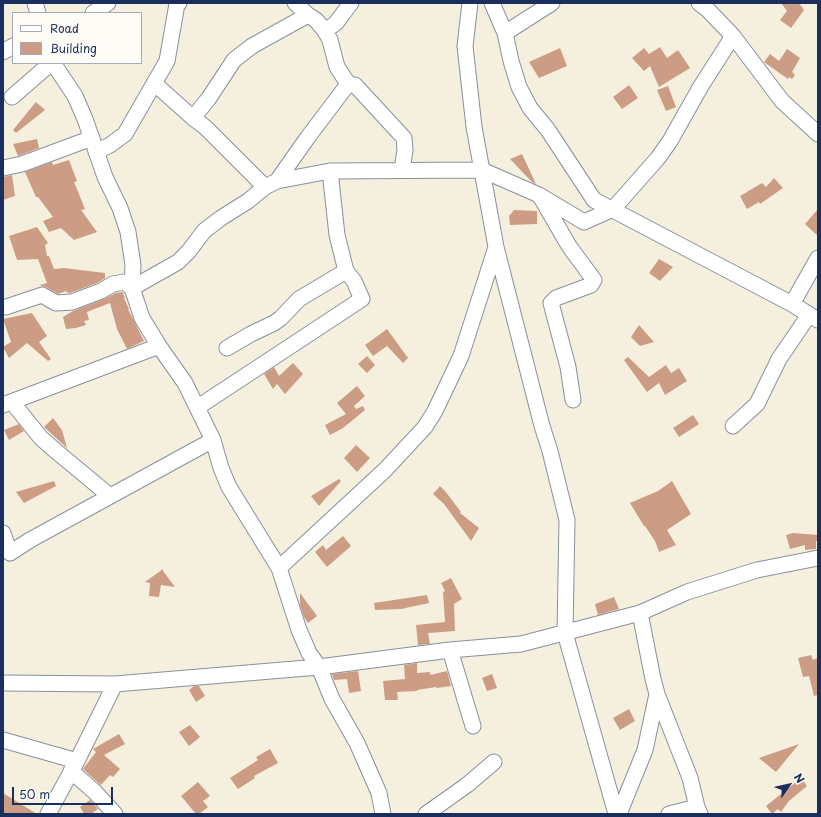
<!DOCTYPE html>
<style>
body{margin:0}
#map{position:relative;width:821px;height:817px;overflow:hidden;background:#f5f0dd;font-family:"Playpen Sans",sans-serif}
canvas{display:block}
.frame{position:absolute;inset:0;border:4px solid #1b2f5e;pointer-events:none}
.legend{position:absolute;left:12px;top:12px;width:130px;height:52px;box-sizing:border-box;background:#fdfcf7;border:1px solid #a3aaba;margin:0;padding:5px 7px;list-style:none;font-size:12px;color:#1b2f5e}
.legend li{display:flex;align-items:center;gap:8px;height:20px}
.legend b{width:20px;border:1px solid #a3aaba}
.north{position:absolute;left:769px;top:765px;width:40px;height:40px;-webkit-text-stroke:3px #fdfcf7;paint-order:stroke;rotate:56deg;font-size:11px;font-weight:700;line-height:16px;text-align:center;color:#1b2f5e}
.north::after{content:'';display:block;margin:auto;width:14px;height:18px;background:#1b2f5e;clip-path:polygon(50% 0,100% 100%,50% 72%,0 100%)}
.scale{position:absolute;left:12px;top:787px;width:101px;height:18px;box-sizing:border-box;border:2px solid #1b2f5e;border-top:0;padding-left:5px;font-size:12px;line-height:14px;white-space:nowrap;color:#1b2f5e;-webkit-text-stroke:3px #fdfcf7;paint-order:stroke}
</style>
<div id="map">
<canvas width="821" height="817"></canvas>
<div class="frame"></div>
<ul class="legend">
<li><b style="height:5px;background:#fff"></b>Road</li>
<li><b style="height:11px;background:#cc9d84"></b>Building</li>
</ul>
<div class="north">N</div>
<div class="scale">50 m</div>
</div>
<script>
const ctx = document.querySelector('canvas').getContext('2d');
ctx.lineJoin = 'round';
function fill(path, color) { ctx.fillStyle = color; ctx.fill(path, 'evenodd'); }
const poly = rows => new Path2D(rows.map(r => 'M' + r).join(''));
function stroke(path, color, width, dash) { ctx.strokeStyle = color; ctx.lineWidth = width; ctx.lineCap = dash ? 'butt' : 'round'; ctx.setLineDash(dash || []); ctx.stroke(path); }
fill(poly([
 [781,3,799,3,804,10,791,28,780,20,787,11],
 [660,47,667,58,678,50,690,68,659,87,650,66,644,71,632,58,644,48,649,54],
 [560,48,567,66,539,78,529,62],
 [787,49,800,58,792,72,795,75,792,79,789,77,788,79,764,62,770,54,779,61],
 [629,85,638,98,622,109,613,97],
 [668,86,676,107,666,111,657,90],
 [36,102,45,110,16,133,13,130],
 [37,139,39,148,18,156,13,144],
 [522,154,536,184,532,182,510,159],
 [69,160,77,181,74,182,85,209,81,210,97,232,74,240,61,228,49,232,43,221,53,217,38,197,36,197,25,172,52,162,53,165],
 [12,175,15,196,3,200,3,177],
 [774,178,783,188,760,204,759,202,747,209,740,196,762,183,766,187],
 [818,209,818,236,805,224],
 [514,210,537,211,537,224,510,225,509,216],
 [37,227,48,243,45,245,47,256,49,256,54,269,64,268,105,273,105,278,97,283,70,293,68,293,66,291,58,294,46,287,41,286,40,285,47,283,38,259,17,260,9,236],
 [659,259,673,267,660,281,649,273],
 [122,292,123,293,125,298,124,298,129,309,128,309,144,341,127,349,117,329,110,303,87,312,89,320,84,321,86,325,76,328,66,329,63,317,73,311,104,299,116,293],
 [32,313,47,336,39,342,51,359,48,361,27,343,9,358,3,347,11,342,3,319],
 [639,325,654,342,640,346,631,337],
 [387,329,408,358,403,363,387,346,373,356,365,345],
 [367,356,375,365,367,373,358,364],
 [628,357,649,377,666,365,671,373,679,368,687,381,665,395,659,383,647,392,624,360],
 [293,363,303,374,285,394,277,384,273,389,264,374,274,367,279,376],
 [357,386,365,396,354,406,356,409,363,406,365,410,343,428,330,435,325,425,346,414,337,403],
 [693,415,699,424,679,437,673,428],
 [53,418,62,430,67,448,44,427],
 [19,424,24,431,9,440,4,430],
 [356,445,370,458,357,472,344,458],
 [339,479,341,481,319,506,311,496],
 [54,481,56,486,24,503,16,492],
 [672,481,691,514,667,530,676,545,659,552,655,541,645,526,644,526,630,503,658,491],
 [440,486,445,491,461,512,460,513,479,528,471,541,444,504,433,494],
 [793,533,818,535,818,541,816,541,816,549,805,550,805,545,790,549,786,535],
 [343,536,351,546,327,567,315,552,323,545,326,550],
 [163,569,163,571,175,587,161,585,159,597,149,596,150,583,145,582],
 [451,578,462,599,454,604,455,631,428,633,430,644,418,645,416,625,445,622,443,592,445,591,441,583],
 [300,593,317,616,308,623,304,617,300,605],
 [427,595,429,603,401,609,375,610,374,603],
 [614,597,619,609,598,615,595,604],
 [811,655,813,660,818,658,818,695,814,696,809,676,803,677,798,658],
 [417,663,417,673,430,672,430,675,447,671,451,686,437,688,436,687,417,690,417,691,397,692,398,700,385,700,383,681,405,679,404,665],
 [358,671,361,691,349,693,347,679,334,680,332,674],
 [492,674,497,688,487,691,482,678],
 [194,686,199,686,205,696,196,702,189,690],
 [629,709,635,721,620,730,613,718],
 [190,725,200,737,189,746,179,732],
 [119,734,125,744,104,755,120,769,113,777,110,775,101,785,83,769,96,752,93,749],
 [799,744,776,772,759,758],
 [270,749,278,763,254,776,255,778,238,789,230,778,258,760,256,757],
 [801,778,807,786,789,801,781,812,778,809,772,814,766,806],
 [198,782,210,796,203,801,208,807,199,814,196,814,181,796],
 [3,793,37,814,3,814],
 [90,800,98,809,91,814,84,814,80,807]
]), '#cc9d84');
const minor = poly([
 [35,3,38,13],
 [295,3,308,15],
 [470,3,465,46,474,127,496,247,542,426,550,451,567,520,565,633,616,814],
 [492,3,505,33,511,61,519,87,530,108,548,130,594,200,792,304,818,320],
 [699,3,708,10,733,36,782,101,818,134],
 [93,13,108,3],
 [325,31,330,40,337,67,349,85],
 [505,33,552,3],
 [3,52,13,46],
 [53,63,75,96,85,119,105,177,120,208,128,232,133,265,132,288,142,318,159,346,185,383,213,440,221,468,229,487,279,568,299,630,309,653,319,667,332,699,357,743,379,793,383,814],
 [154,83,193,118],
 [12,97,51,63],
 [96,152,110,145,125,134,167,61,177,4,179,3],
 [3,168,22,164,92,138],
 [277,181,308,137,345,88,349,85,355,85,404,138,405,150,402,170],
 [265,187,205,127,193,118,209,98,234,60,252,46,308,15,316,20,325,31,336,23,351,3],
 [540,196,569,246,594,280,591,285,556,298,551,303,568,367,573,400],
 [792,304,818,258],
 [6,307,42,295,56,303,72,302,101,291,113,284,124,282,132,288,178,262,189,251,204,231,221,218,248,201,265,187,277,181,330,171,482,170,539,195,584,222,613,209,658,158,670,141,701,86,733,36],
 [227,348,251,334,274,323,281,318,299,299,346,271],
 [12,402,41,438,57,452,110,496],
 [3,405,159,346],
 [198,407,362,299,354,281,346,271,337,235,330,171],
 [733,426,757,404,779,359,809,315],
 [3,533,10,553,30,540,213,440],
 [279,568,385,470,425,427,435,411,461,356,496,247],
 [640,613,653,679,657,694,690,778,697,807,700,814],
 [450,650,473,726],
 [3,683,115,684,319,667,450,650,521,644,640,613,687,592,757,570,818,558],
 [3,740,77,761],
 [71,771,95,792,115,814],
 [48,814,77,761,115,684],
 [426,814,467,785,494,762],
 [619,814,645,750,657,694],
 [669,814,697,807]
]);
stroke(minor, '#88909e', 17);
stroke(minor, '#fff', 15);
</script>
